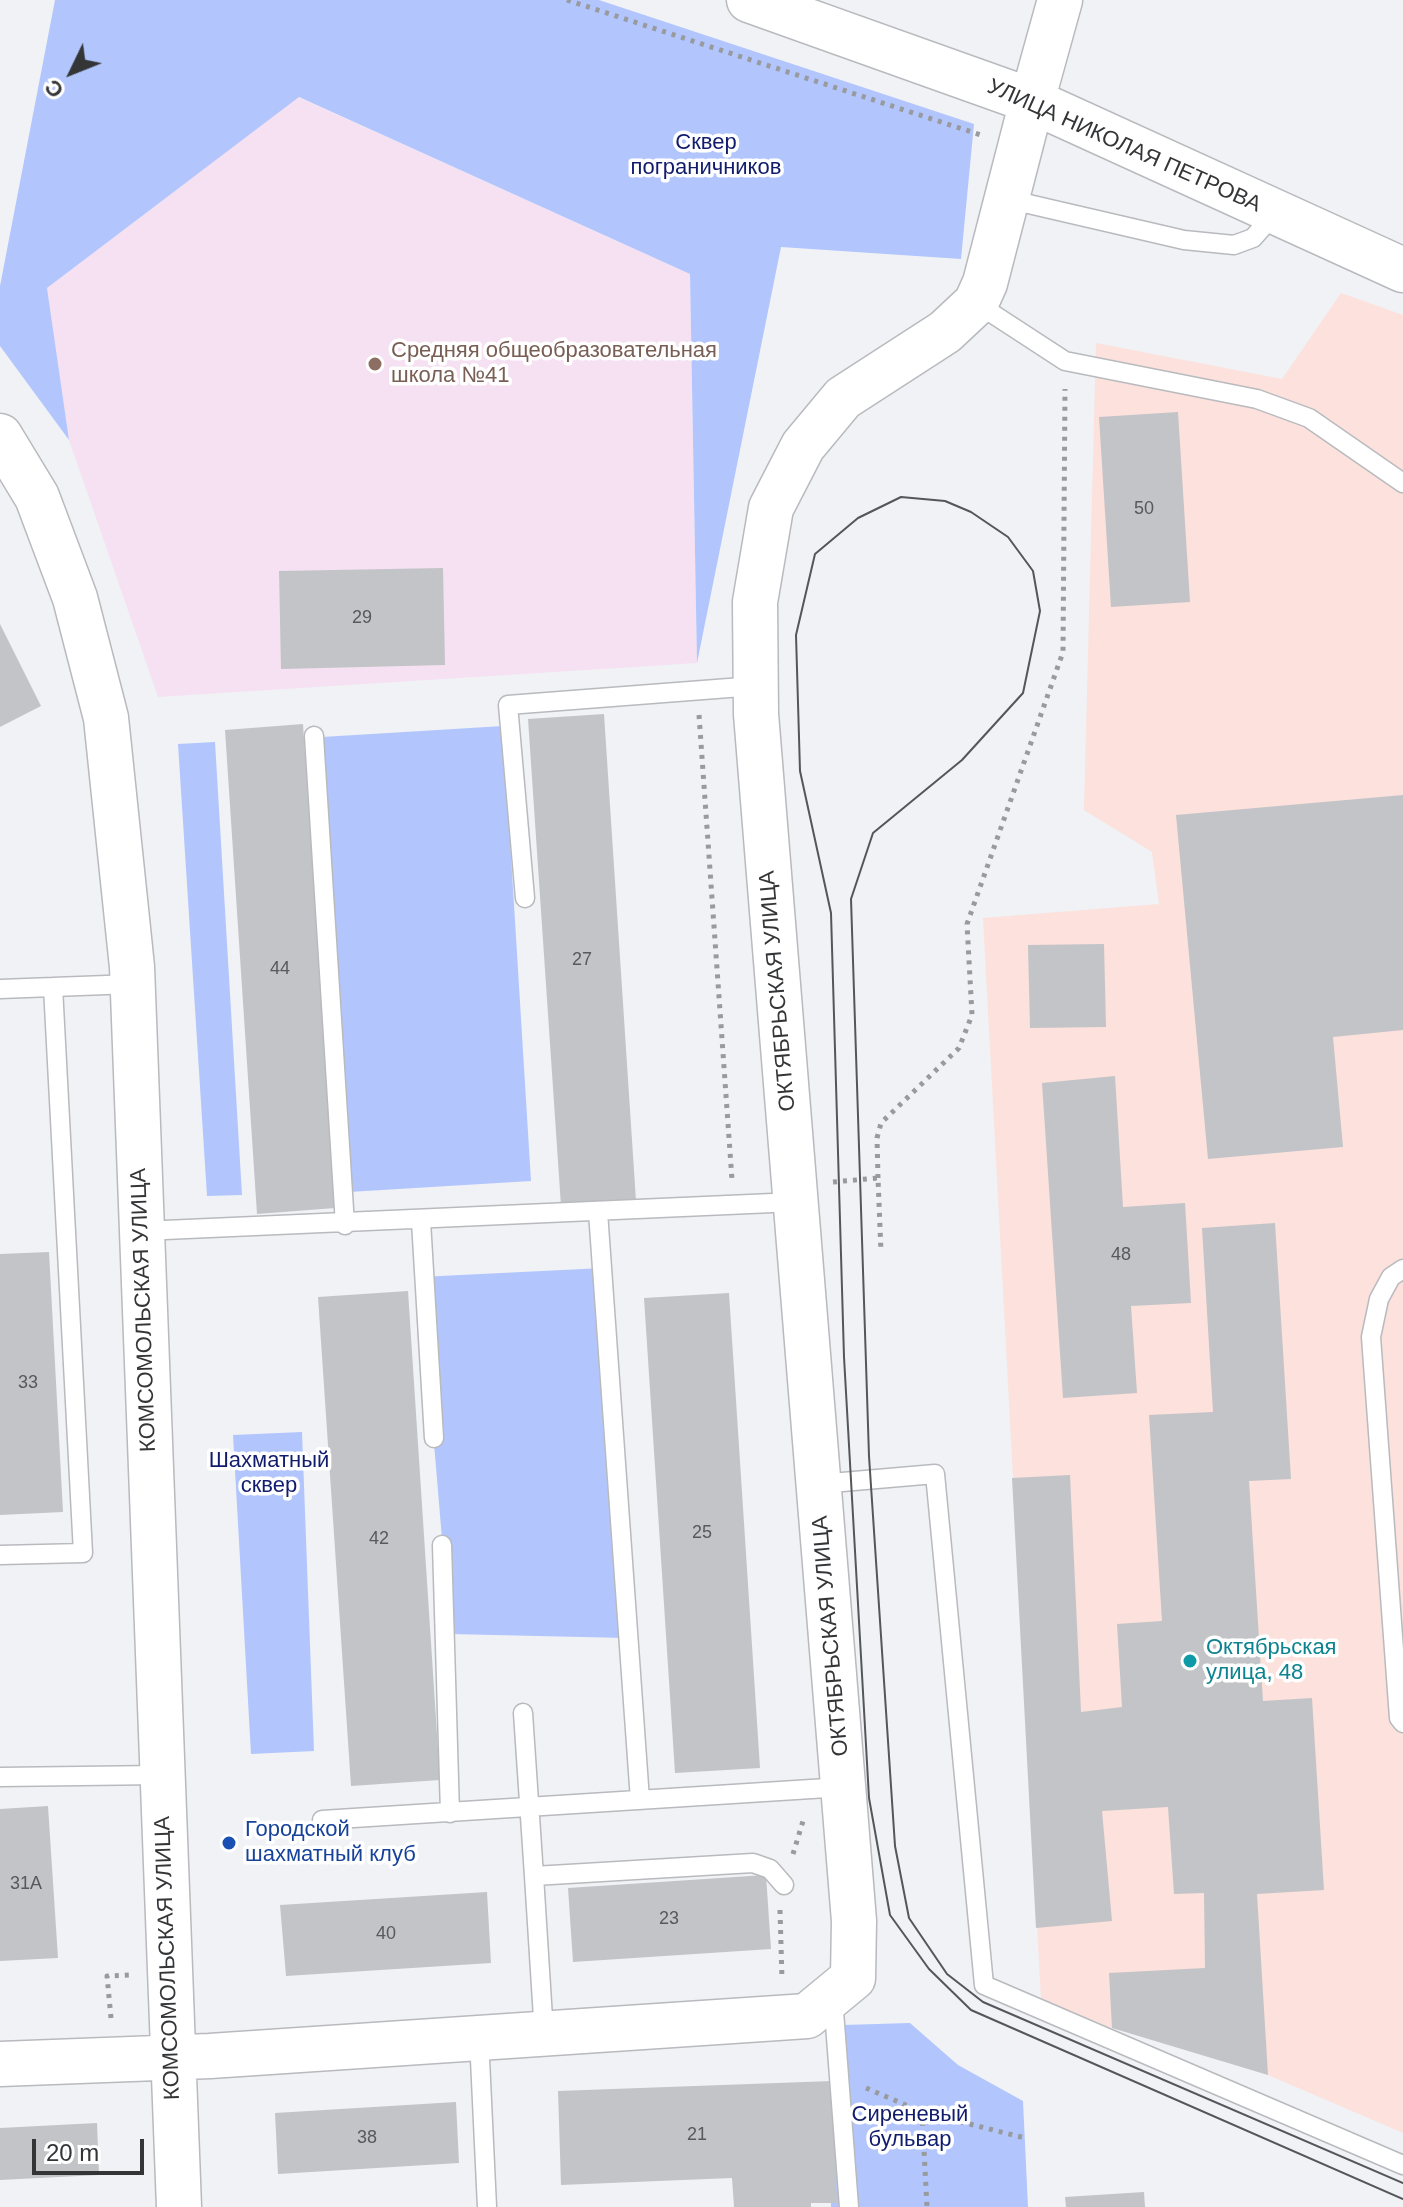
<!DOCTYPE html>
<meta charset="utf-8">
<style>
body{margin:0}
#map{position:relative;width:1403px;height:2207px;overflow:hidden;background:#f0f2f6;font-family:Helvetica,sans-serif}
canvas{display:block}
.north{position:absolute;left:32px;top:32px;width:80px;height:80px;-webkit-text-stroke:6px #fff;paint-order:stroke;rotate:227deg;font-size:22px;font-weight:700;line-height:32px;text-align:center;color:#343537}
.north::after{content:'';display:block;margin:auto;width:28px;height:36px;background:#343537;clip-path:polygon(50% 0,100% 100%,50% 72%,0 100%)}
.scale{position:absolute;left:32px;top:2139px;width:112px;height:36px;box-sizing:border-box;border:4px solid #343537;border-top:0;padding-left:10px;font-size:24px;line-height:28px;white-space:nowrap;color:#343537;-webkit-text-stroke:6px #fff;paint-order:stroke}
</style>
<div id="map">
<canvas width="1403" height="2207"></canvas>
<div class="north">С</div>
<div class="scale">20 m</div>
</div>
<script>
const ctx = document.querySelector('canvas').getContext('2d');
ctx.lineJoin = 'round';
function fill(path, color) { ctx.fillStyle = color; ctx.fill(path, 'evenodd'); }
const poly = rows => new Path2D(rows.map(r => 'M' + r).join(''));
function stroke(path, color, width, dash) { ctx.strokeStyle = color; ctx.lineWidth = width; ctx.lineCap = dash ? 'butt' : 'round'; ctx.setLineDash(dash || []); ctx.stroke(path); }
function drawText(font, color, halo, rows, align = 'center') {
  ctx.font = font + ' Helvetica,sans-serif'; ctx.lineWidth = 7; ctx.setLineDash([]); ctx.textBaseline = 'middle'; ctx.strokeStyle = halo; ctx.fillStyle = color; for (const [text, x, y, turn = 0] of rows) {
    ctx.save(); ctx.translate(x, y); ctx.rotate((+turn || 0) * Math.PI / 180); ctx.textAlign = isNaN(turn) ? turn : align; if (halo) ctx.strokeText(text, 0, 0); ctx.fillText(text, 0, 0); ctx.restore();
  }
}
fill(poly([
 [1341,293,1403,315,1403,2133,1268,2075,1112,2028,1041,1999,983,918,1159,904,1152,852,1084,810,1096,343,1282,379]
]), '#fce1dc');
fill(poly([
 [298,97,690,274,697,663,158,697,69,440,47,288]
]), '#f5e1f2');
fill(poly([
 [55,0,599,0,974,124,961,259,781,247,697,663,690,274,299,97,47,288,69,440,0,346,0,286],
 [503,726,531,1181,349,1192,322,737],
 [215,742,242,1195,207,1196,178,744],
 [603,1268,626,1638,450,1634,420,1277],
 [302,1432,314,1751,251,1754,233,1435],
 [910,2023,958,2065,1023,2101,1028,2207,831,2207,828,2136,843,2025]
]), '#b2c6fd');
fill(poly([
 [1178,412,1190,602,1111,607,1099,417],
 [443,568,445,665,281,669,279,571],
 [0,624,41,706,0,727],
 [604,714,636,1201,561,1206,528,719],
 [303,724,335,1208,257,1214,225,730],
 [1403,795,1403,1030,1333,1037,1343,1147,1208,1159,1176,815],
 [1104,944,1106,1027,1030,1028,1028,945],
 [1115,1076,1123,1207,1185,1203,1191,1303,1131,1306,1137,1393,1063,1398,1042,1083],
 [1275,1223,1291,1479,1249,1481,1263,1701,1312,1698,1324,1890,1257,1894,1268,2075,1112,2028,1109,1973,1205,1968,1204,1893,1174,1894,1168,1807,1102,1811,1112,1921,1036,1928,1012,1478,1070,1475,1081,1712,1122,1707,1117,1624,1162,1621,1149,1415,1213,1412,1202,1228],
 [49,1252,63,1512,0,1515,0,1254],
 [408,1291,440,1780,351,1786,318,1297],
 [729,1293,760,1768,675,1773,644,1298],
 [48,1806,58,1958,0,1961,0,1809],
 [766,1875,771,1949,573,1962,568,1888],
 [487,1892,491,1963,286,1976,280,1905],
 [832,2081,837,2203,811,2203,811,2207,734,2207,732,2178,561,2185,558,2091],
 [456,2102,459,2163,278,2174,275,2113],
 [97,2123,99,2175,0,2180,0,2128],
 [1144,2192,1145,2207,1066,2207,1065,2197]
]), '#c3c4c8');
const service = poly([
 [1007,199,1184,240,1234,245,1253,238,1275,213],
 [976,303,1065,361,1257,399,1309,418,1403,483],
 [314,736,345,1225],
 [525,898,508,705,755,686],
 [0,989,133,984],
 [598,1212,640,1800],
 [421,1221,434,1438],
 [142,1231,795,1202],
 [1403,1269,1391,1277,1379,1299,1371,1337,1399,1718,1403,1723],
 [819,1484,935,1474,984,1985,1403,2165],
 [442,1545,450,1813],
 [0,1555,83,1553,53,987],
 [523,1713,534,1876],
 [0,1777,161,1775],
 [322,1820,843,1787],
 [833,1998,849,2207],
 [544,2034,534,1876,753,1863,770,1869,784,1885],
 [479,2038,487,2207]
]);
const tertiary = poly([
 [0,436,37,497,75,598,106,718,132,967,179,2207],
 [0,2064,210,2056,807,2016,853,1978,854,1921,756,714,755,602,771,508,803,446,843,398,945,332,976,303,985,283,1032,101]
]);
const secondary = poly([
 [749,0,1032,101,1403,270],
 [1032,101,1060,0]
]);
stroke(service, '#b8babe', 21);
stroke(tertiary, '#b8babe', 47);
stroke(secondary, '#b8babe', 47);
stroke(poly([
 [567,0,984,136],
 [699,715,732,1180],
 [878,1178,877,1138,881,1123,959,1048,972,1015,967,924,1063,652,1065,389],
 [833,1182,878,1178,881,1252],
 [793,1854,803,1821],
 [780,1910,782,1980],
 [111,2018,107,1976,131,1975],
 [866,2088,922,2112,1025,2138],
 [922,2112,927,2207]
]), '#989a9d', 5, [4, 6]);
stroke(service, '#fff', 18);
stroke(tertiary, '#fff', 44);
stroke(secondary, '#fff', 44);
stroke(poly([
 [1403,2183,983,2002,947,1974,909,1918,895,1846,869,1456,851,899,873,833,962,760,1023,693,1040,611,1033,571,1008,537,971,512,945,501,901,497,858,518,815,554,796,635,800,771,831,913,844,1357,869,1798,890,1915,929,1969,971,2010,1403,2199]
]), '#555659', 2);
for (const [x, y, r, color] of [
 [375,364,8,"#8d6e63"],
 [1190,1661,8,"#0f9aa8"],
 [229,1843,8,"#1a4fb4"]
]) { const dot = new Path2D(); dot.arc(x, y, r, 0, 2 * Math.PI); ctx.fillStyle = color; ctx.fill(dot); stroke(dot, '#fff', 3); }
drawText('18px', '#58595b', null, [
 ["50",1144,509],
 ["29",362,618],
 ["27",582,960],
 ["44",280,969],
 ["48",1121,1255],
 ["33",28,1383],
 ["25",702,1533],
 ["42",379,1539],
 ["31А",26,1884],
 ["23",669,1919],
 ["40",386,1934],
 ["21",697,2135],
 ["38",367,2138]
]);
drawText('22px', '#111c6d', '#fff', [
 ["Сквер",706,143],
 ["пограничников",706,168],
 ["Шахматный",269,1461],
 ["сквер",269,1486],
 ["Сиреневый",910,2115],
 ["бульвар",910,2140]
]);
drawText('22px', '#343537', '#fff', [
 ["УЛИЦА НИКОЛАЯ ПЕТРОВА",1124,146,24],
 ["ОКТЯБРЬСКАЯ УЛИЦА",778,991,-95],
 ["КОМСОМОЛЬСКАЯ УЛИЦА",144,1310,-92],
 ["ОКТЯБРЬСКАЯ УЛИЦА",831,1636,-95],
 ["КОМСОМОЛЬСКАЯ УЛИЦА",168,1958,-92]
]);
drawText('22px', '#785e54', '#fff', [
 ["Средняя общеобразовательная",391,351],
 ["школа №41",391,376]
], 'left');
drawText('22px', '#0d838f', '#fff', [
 ["Октябрьская",1206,1648],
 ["улица, 48",1206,1673]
], 'left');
drawText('22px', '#164399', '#fff', [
 ["Городской",245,1830],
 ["шахматный клуб",245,1855]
], 'left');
</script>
